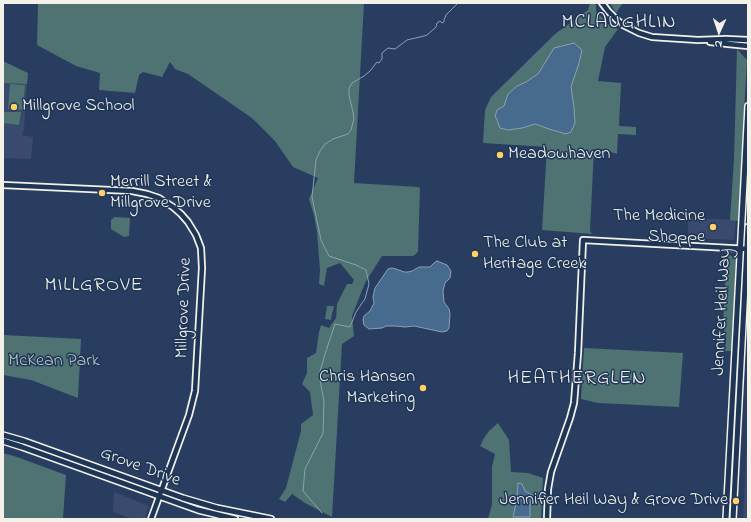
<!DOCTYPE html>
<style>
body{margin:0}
#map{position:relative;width:751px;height:522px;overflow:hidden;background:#283d60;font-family:"Indie Flower",sans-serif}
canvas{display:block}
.frame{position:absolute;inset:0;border:4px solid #f4f1e8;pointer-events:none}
.north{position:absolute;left:699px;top:12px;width:40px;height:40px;-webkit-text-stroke:3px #1d3557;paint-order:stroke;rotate:183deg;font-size:11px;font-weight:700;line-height:16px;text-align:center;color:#f4f1e8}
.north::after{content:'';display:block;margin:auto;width:14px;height:18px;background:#f4f1e8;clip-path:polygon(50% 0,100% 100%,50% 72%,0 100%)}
</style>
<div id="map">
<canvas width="751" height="522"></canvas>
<div class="frame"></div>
<div class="north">N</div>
</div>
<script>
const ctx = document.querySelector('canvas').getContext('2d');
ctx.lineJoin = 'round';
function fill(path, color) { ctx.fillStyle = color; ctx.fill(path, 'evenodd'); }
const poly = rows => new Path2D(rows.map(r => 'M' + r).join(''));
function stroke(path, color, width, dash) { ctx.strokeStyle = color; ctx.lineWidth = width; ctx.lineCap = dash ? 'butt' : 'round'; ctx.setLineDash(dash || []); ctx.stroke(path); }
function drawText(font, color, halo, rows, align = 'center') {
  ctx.font = font + ' "Indie Flower",sans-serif'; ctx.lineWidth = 3; ctx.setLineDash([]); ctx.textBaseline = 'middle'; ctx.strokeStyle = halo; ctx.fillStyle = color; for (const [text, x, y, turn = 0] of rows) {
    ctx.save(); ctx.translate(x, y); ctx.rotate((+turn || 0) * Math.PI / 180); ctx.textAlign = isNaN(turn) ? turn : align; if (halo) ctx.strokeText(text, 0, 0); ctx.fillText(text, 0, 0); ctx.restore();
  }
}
fill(poly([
 [3,83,27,84,24,129,22,135,33,137,31,159,3,158],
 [688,218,736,220,734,240,688,238],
 [747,437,748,437,748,519,743,519],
 [114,492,149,506,145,519,133,519,113,512]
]), '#3a4a6e');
fill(poly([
 [38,3,364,3,354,183,418,187,420,188,418,251,417,253,413,256,382,256,365,283,352,316,354,336,342,344,332,517,305,503,292,494,285,502,279,499,286,488,301,431,301,424,313,415,310,392,302,384,307,373,307,358,316,353,319,332,321,325,329,328,336,318,337,304,347,284,352,284,354,280,340,263,327,268,324,286,319,284,320,270,317,232,314,215,309,199,318,178,293,167,275,141,252,118,188,74,175,69,170,62,162,77,143,72,139,75,135,93,99,90,100,73,76,66,37,45],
 [590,3,594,3,596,5,596,11,605,21,608,24,618,29,605,47,598,81,621,83,619,126,636,127,636,135,618,134,617,154,606,150,594,149,590,231,592,234,542,230,547,147,483,143,485,110,491,97,555,34,588,10],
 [610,3,623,3,616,13],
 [737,49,747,60,738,221,730,220,734,159],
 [3,61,28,73,27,84,3,83],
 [10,84,25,85,23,110,8,109],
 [3,112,21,112,19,125,3,123],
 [115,217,130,218,129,236,124,237,111,229,111,220,113,218],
 [727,253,736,259,732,351,725,351,726,338,723,324],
 [327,306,334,306,333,311,332,313,331,320,325,319],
 [4,335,81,339,78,398,31,380,3,375],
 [584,348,683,353,679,407,598,403,581,399],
 [498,423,509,440,511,472,528,473,543,478,541,519,488,519,492,504,492,467,495,454,480,446,484,438,489,431],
 [3,453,17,457,66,475,63,519,3,519]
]), '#4f7273');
const water = poly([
 [574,43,582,50,579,63,571,87,574,107,575,123,571,132,566,134,549,129,535,124,522,128,508,130,500,128,498,123,497,119,495,117,497,110,504,106,508,94,517,86,526,82,538,74,554,48,574,43],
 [437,261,447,265,451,271,450,278,445,283,443,291,444,302,449,309,450,314,449,328,447,331,442,332,414,326,405,327,396,326,386,326,382,328,369,329,364,325,363,320,364,316,370,311,374,303,373,297,375,288,388,269,392,268,396,269,404,272,408,272,412,271,419,267,430,267,434,263,437,261],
 [518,483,522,484,525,491,532,495,530,504,530,517,513,517,517,499,518,483]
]);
fill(water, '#466b8e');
stroke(water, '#8ca1b2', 1);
stroke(poly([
 [322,513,303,491,305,469,323,433,324,401,319,375,325,354,335,324,350,327,356,312,365,299,369,284,366,270,356,265,329,256,321,240,312,197,316,160,320,151,325,144,333,139,348,134,351,130,354,119,353,112,349,95,349,88,352,83,364,76,370,71,377,62,379,63,382,59,382,53,388,48,395,49,407,40,424,36,427,35,436,27,437,23,440,21,442,23,444,22,444,20,446,15,458,3]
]), '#8ca1b2', 1);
const tertiary = poly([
 [602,3,608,11,617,20,623,25,639,33,652,37,698,40,726,39,748,40],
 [710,42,728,44,748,46],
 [3,185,132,191,147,194,159,198,173,207,181,214,188,222,196,235,201,248,202,268,195,391,189,415,151,519],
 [547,519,548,489,551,472,570,418,574,403,578,353,583,240,748,249]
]);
const secondary = poly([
 [3,435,24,441,183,498,217,508,271,519],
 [3,441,22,447,181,504,198,510,235,519],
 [726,519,748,106],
 [733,519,748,227]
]);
stroke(tertiary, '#f4f1e8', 8);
stroke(secondary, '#f4f1e8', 8);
stroke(tertiary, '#1d3557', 4.5);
stroke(secondary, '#1d3557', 5);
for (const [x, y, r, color] of [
 [14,107,4,"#ffd166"],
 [500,155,4,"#ffd166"],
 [102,193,4,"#ffd166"],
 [713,227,4,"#ffd166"],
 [475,254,4,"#ffd166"],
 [423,388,4,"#ffd166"],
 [736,501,4,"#ffd166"]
]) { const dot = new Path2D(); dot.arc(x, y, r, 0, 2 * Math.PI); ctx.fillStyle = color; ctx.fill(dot); stroke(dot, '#1d3557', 1.5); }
drawText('18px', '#f4f1e8', '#1d3557', [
 ["Millgrove School",22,107],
 ["Meadowhaven",508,155],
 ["Merrill Street &",110,183],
 ["Millgrove Drive",110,204],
 ["The Medicine",705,217,"right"],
 ["Shoppe",705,238,"right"],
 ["The Club at",483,244],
 ["Heritage Creek",483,265],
 ["Chris Hansen",415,378,"right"],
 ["Marketing",415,399,"right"],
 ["Jennifer Heil Way & Grove Drive",728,501,"right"]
], 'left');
drawText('18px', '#f4f1e8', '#1d3557', [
 ["Millgrove Drive",185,308,-88],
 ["Jennifer Heil Way",723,312,-87],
 ["Grove Drive",140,468,20]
]);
drawText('18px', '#bac5bf', '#1d3557', [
 ["McKean Park",54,362]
]);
ctx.letterSpacing = '1px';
drawText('20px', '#f4f1e8', '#1d3557', [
 ["MCLAUGHLIN",619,24],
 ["MILLGROVE",94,287],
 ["HEATHERGLEN",577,380]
]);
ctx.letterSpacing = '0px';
</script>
